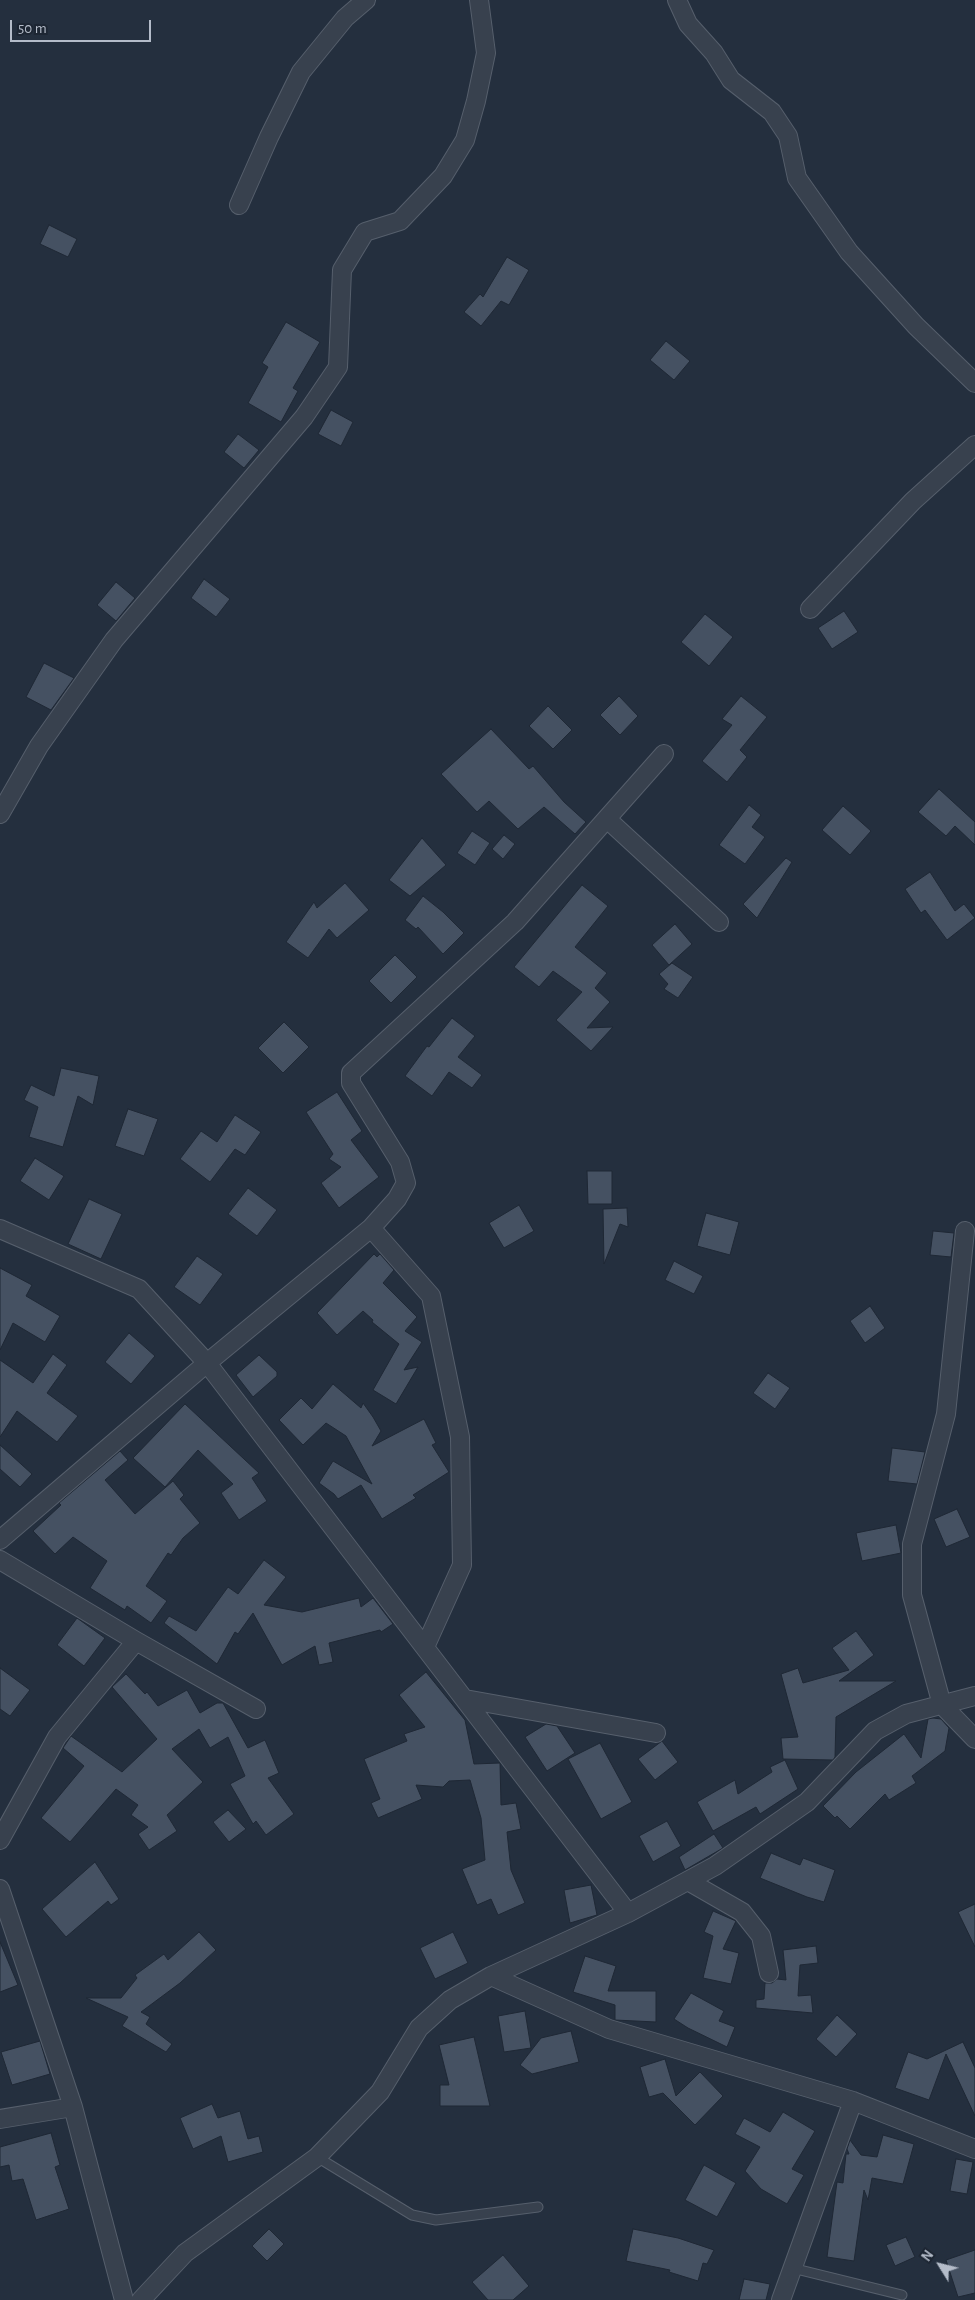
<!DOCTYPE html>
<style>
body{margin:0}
#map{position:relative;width:975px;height:2300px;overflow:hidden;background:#242f3e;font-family:"Alegreya Sans",sans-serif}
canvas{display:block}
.north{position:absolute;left:915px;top:2240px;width:50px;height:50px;-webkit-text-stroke:4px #1d2633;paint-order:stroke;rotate:306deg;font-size:14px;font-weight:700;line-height:20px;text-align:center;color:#b4bcc9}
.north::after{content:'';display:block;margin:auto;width:18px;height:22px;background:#b4bcc9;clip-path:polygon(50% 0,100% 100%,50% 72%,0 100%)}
.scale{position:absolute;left:10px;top:20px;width:141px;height:22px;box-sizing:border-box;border:2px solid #b4bcc9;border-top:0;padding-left:6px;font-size:15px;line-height:18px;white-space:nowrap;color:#b4bcc9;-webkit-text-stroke:4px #1d2633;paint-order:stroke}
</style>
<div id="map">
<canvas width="975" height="2300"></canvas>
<div class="north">N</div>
<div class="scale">50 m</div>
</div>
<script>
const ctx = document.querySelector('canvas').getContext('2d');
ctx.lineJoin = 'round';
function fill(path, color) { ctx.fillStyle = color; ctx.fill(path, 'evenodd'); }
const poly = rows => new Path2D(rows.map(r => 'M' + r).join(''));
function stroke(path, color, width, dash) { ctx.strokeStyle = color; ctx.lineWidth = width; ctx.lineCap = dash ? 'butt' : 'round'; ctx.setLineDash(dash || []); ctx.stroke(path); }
const building = poly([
 [49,225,77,239,68,257,40,244,49,225],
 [507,257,529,270,509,305,501,301,481,326,464,312,480,294,483,297,507,257],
 [286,322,320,342,293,388,298,391,281,422,248,403,268,367,262,363,286,322],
 [666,341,690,361,674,380,650,360,666,341],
 [331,410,353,422,341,446,318,434,331,410],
 [238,434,259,450,244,468,224,452,238,434],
 [204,579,230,599,216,617,191,598,204,579],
 [116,582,135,598,116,621,97,605,116,582],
 [844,611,858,632,832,649,818,628,844,611],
 [705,614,733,637,709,666,681,642,705,614],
 [44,663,74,678,51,710,26,697,44,663],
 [619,696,638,716,620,735,600,715,619,696],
 [741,696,767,717,740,750,747,757,727,782,702,761,732,725,722,719,741,696],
 [548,706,572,730,553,749,529,726,548,706],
 [491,729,529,769,533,766,564,802,586,822,575,834,544,807,518,829,489,801,477,812,441,774,491,729],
 [939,789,975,822,975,845,955,826,946,836,918,812,939,789],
 [749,805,761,815,752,827,765,837,745,864,719,845,749,805],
 [843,806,871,831,850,855,822,830,843,806],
 [472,831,490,843,475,865,457,853,472,831],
 [504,835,515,844,503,859,492,849,504,835],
 [422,838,446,865,410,896,389,880,422,838],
 [786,858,792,862,757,918,743,904,786,858],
 [930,872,955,911,964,904,975,918,947,940,925,910,921,913,905,889,930,872],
 [345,883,369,910,337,938,329,929,308,958,286,942,314,902,317,908,345,883],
 [582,885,608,906,575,947,607,973,595,988,610,1002,587,1028,613,1027,591,1051,556,1020,582,992,553,971,539,987,514,967,582,885],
 [423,896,443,912,464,933,443,954,418,927,416,929,405,920,423,896],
 [675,924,692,944,669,965,652,945,675,924],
 [395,955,417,977,391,1003,369,981,395,955],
 [672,963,693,977,678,998,664,989,668,984,659,974,672,963],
 [452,1018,475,1036,458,1057,482,1075,472,1088,449,1072,432,1096,405,1076,427,1046,429,1047,452,1018],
 [284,1022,309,1047,283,1073,258,1048,284,1022],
 [61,1068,99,1076,93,1105,78,1096,63,1147,29,1137,38,1107,24,1100,31,1085,54,1096,61,1068],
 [337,1092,362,1131,351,1140,379,1177,339,1208,321,1183,341,1167,329,1159,333,1154,306,1112,337,1092],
 [128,1109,158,1119,144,1156,115,1146,128,1109],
 [235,1115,261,1132,245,1155,235,1149,210,1182,180,1159,201,1131,217,1142,235,1115],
 [35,1158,64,1176,49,1200,20,1181,35,1158],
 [587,1171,612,1171,612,1204,588,1204,587,1171],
 [248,1188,277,1210,257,1236,228,1214,248,1188],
 [89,1199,122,1214,101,1259,68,1244,89,1199],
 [519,1205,534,1231,504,1248,489,1223,519,1205],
 [627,1208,628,1227,620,1224,604,1264,603,1209,627,1208],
 [706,1213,739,1222,730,1255,697,1246,706,1213],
 [933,1231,954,1233,951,1257,930,1255,933,1231],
 [374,1254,377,1257,380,1254,394,1270,383,1283,417,1317,405,1331,422,1342,404,1370,418,1367,396,1404,373,1390,399,1344,372,1322,373,1320,363,1311,337,1335,317,1313,374,1254],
 [197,1256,223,1274,200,1305,174,1287,197,1256],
 [674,1261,703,1276,694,1294,665,1280,674,1261],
 [0,1268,32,1285,26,1296,60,1316,45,1342,13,1323,0,1350,0,1268],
 [870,1306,885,1328,865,1343,850,1321,870,1306],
 [129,1333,155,1356,131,1384,105,1362,129,1333],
 [53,1354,67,1365,47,1393,78,1416,57,1442,17,1411,0,1437,0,1360,33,1383,53,1354],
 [259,1355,277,1372,277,1376,253,1397,236,1375,259,1355],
 [768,1373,790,1388,775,1409,753,1393,768,1373],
 [333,1384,361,1408,363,1403,373,1417,381,1431,372,1446,424,1419,436,1443,432,1445,449,1472,413,1495,416,1498,382,1519,361,1485,338,1499,334,1494,319,1483,333,1461,372,1484,346,1436,326,1423,303,1445,279,1420,301,1398,312,1409,333,1384],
 [185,1404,259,1473,252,1478,267,1501,239,1520,221,1493,233,1484,198,1450,165,1487,133,1458,185,1404],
 [0,1445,32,1474,20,1487,0,1469,0,1445],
 [892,1448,925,1452,917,1484,888,1481,892,1448],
 [120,1451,128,1460,105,1480,135,1514,173,1481,184,1495,180,1499,200,1523,183,1538,171,1555,168,1553,146,1586,167,1601,151,1623,127,1606,125,1610,90,1588,107,1561,73,1537,55,1554,33,1531,61,1505,59,1503,120,1451],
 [957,1509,970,1537,946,1547,934,1519,957,1509],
 [896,1525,901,1553,862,1561,856,1533,896,1525],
 [264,1560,286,1577,264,1605,302,1612,359,1598,361,1607,373,1598,393,1624,381,1632,380,1630,329,1643,333,1662,319,1665,315,1646,282,1665,253,1613,238,1634,235,1632,217,1664,164,1623,169,1616,196,1631,228,1587,238,1594,264,1560],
 [77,1618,105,1638,84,1666,57,1645,77,1618],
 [856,1631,874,1655,839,1681,896,1681,836,1717,835,1757,833,1760,783,1759,781,1738,798,1737,781,1674,798,1668,803,1683,849,1670,832,1648,856,1631],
 [0,1668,30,1690,10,1716,0,1709,0,1668],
 [426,1672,465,1720,474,1764,500,1763,501,1805,516,1803,521,1829,507,1832,511,1870,525,1903,498,1915,491,1899,477,1905,462,1869,485,1860,481,1818,470,1780,449,1781,443,1787,416,1785,422,1799,378,1818,371,1803,380,1799,364,1759,407,1741,404,1734,425,1727,399,1695,426,1672],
 [126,1674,145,1694,147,1692,158,1706,187,1690,200,1713,217,1703,223,1703,248,1748,265,1740,279,1773,268,1778,294,1814,266,1835,256,1821,253,1824,230,1784,245,1776,228,1737,210,1748,199,1729,172,1749,203,1782,167,1815,177,1831,149,1850,138,1834,148,1827,131,1815,138,1805,116,1789,70,1842,41,1818,84,1766,63,1748,71,1736,122,1772,157,1739,112,1687,126,1674],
 [933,1718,941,1719,949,1728,945,1751,912,1776,916,1783,889,1800,885,1794,850,1829,837,1816,835,1818,823,1806,856,1772,904,1734,921,1758,928,1719,933,1718],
 [546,1724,557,1726,575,1753,547,1771,525,1737,546,1724],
 [662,1741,678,1762,655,1780,638,1759,662,1741],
 [600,1743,632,1802,601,1819,568,1759,600,1743],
 [785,1760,798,1789,760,1814,756,1807,713,1831,697,1802,735,1780,738,1794,772,1772,770,1767,785,1760],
 [228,1810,246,1829,229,1842,213,1822,228,1810],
 [667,1821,681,1846,653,1862,639,1836,667,1821],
 [714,1834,723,1848,685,1870,679,1857,714,1834],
 [771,1853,800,1865,803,1858,835,1870,824,1902,807,1897,760,1878,771,1853],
 [95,1862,119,1899,111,1905,108,1901,66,1937,42,1909,95,1862],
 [591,1885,597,1915,570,1923,564,1890,591,1885],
 [975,1904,975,1947,958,1912,975,1904],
 [713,1911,736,1921,723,1949,739,1953,731,1984,703,1978,713,1936,704,1932,713,1911],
 [199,1932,216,1950,180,1983,141,2012,150,2017,146,2024,172,2044,166,2052,122,2026,128,2017,86,1998,121,1998,137,1978,135,1975,164,1954,168,1960,199,1932],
 [453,1932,468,1963,435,1979,420,1948,453,1932],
 [0,1942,18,1985,0,1992,0,1942],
 [816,1946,818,1963,800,1965,798,1996,811,1995,813,2013,756,2008,756,2000,764,1999,765,1983,772,1983,777,1979,786,1980,783,1950,816,1946],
 [585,1956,616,1966,608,1991,656,1991,656,2022,615,2020,615,2005,573,1992,585,1956],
 [691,1993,724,2011,719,2021,735,2027,727,2047,688,2028,674,2019,691,1993],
 [525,2011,531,2048,504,2052,498,2016,525,2011],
 [837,2015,857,2034,836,2057,816,2039,837,2015],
 [571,2031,579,2062,532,2074,520,2065,541,2038,571,2031],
 [474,2037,490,2106,440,2106,440,2085,449,2085,439,2045,474,2037],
 [40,2041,50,2074,12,2085,1,2052,40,2041],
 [963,2042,975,2068,975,2116,946,2054,929,2100,895,2088,908,2052,927,2059,963,2042],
 [665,2059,676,2096,700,2072,723,2096,695,2125,663,2093,649,2097,640,2067,665,2059],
 [212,2104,218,2118,240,2111,248,2139,259,2136,263,2152,228,2162,221,2136,193,2149,180,2118,212,2104],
 [783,2112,815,2131,792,2169,804,2175,787,2204,761,2189,745,2171,760,2147,735,2134,744,2118,770,2132,783,2112],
 [51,2133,60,2165,55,2167,69,2209,36,2220,23,2179,12,2181,9,2165,0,2167,0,2147,51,2133],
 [883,2135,914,2144,903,2184,872,2178,868,2200,864,2190,854,2261,827,2257,837,2182,843,2183,846,2154,849,2154,847,2149,850,2140,861,2155,877,2157,883,2135],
 [956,2159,973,2162,967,2194,950,2191,956,2159],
 [704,2165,736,2183,717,2217,685,2200,704,2165],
 [269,2229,284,2244,267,2261,252,2246,269,2229],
 [633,2229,678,2238,714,2250,707,2264,703,2263,698,2281,669,2272,670,2270,626,2261,633,2229],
 [906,2237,915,2257,895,2266,886,2245,906,2237],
 [975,2250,975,2293,958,2297,946,2260,975,2250],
 [503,2255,529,2286,513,2300,488,2300,472,2282,503,2255],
 [744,2279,770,2284,766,2300,739,2300,744,2279]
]);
fill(building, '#455162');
stroke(building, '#1f2835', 1);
const service = poly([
 [317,2157,412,2215,436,2220,538,2207],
 [792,2268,902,2295]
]);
const minor = poly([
 [677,0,688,24,714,53,731,80,772,112,788,136,797,178,849,252,916,326,975,383],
 [239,205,269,137,301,72,345,18,366,0],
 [810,609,913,501,975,445],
 [0,814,39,746,114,640,304,417,338,367,342,270,365,232,400,221,443,176,465,140,476,101,486,53,479,0],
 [607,819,719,922],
 [371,1228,431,1296,460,1437,462,1565,425,1647],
 [0,1229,139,1289,207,1363,628,1913],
 [965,1231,946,1414,912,1544,912,1595,942,1705,975,1739],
 [0,1540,207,1363,371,1228,397,1199,406,1183,400,1162,351,1083,351,1073,515,922,664,754],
 [0,1560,136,1641,256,1709],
 [465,1699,656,1733],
 [0,1840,57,1737,136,1641],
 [688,1881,742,1912,761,1936,769,1973],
 [0,1889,73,2107,124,2300],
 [491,1976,609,2029,853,2101,975,2149],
 [0,2119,73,2107],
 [141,2300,185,2253,317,2157,380,2092,419,2028,450,2000,491,1976,628,1913,715,1866,807,1802,875,1731,906,1714,975,1696],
 [781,2300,853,2101]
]);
stroke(service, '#565f6c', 11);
stroke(minor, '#565f6c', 20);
stroke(service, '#38414e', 9);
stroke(minor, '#38414e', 18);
</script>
